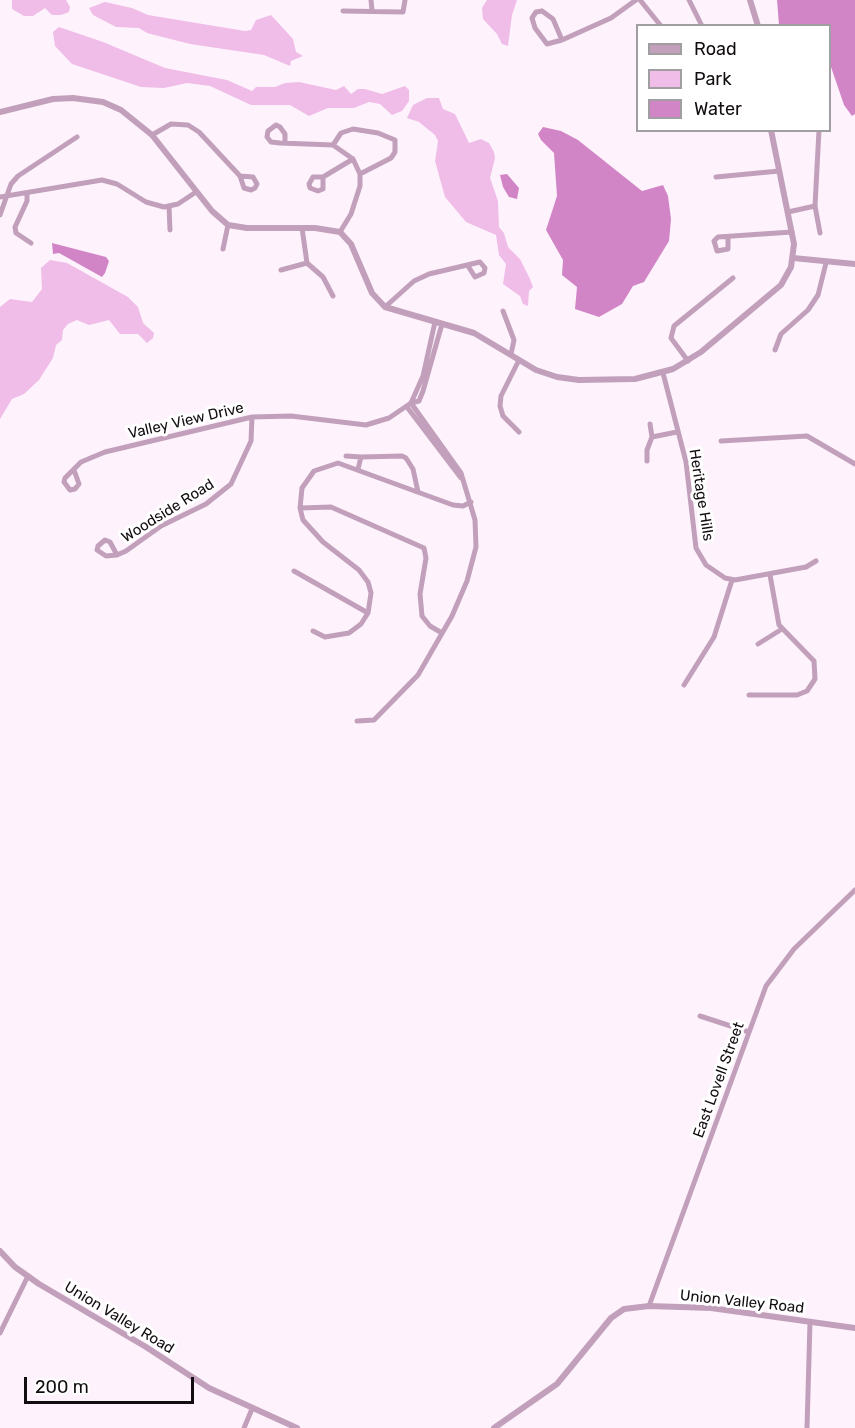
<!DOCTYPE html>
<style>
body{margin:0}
#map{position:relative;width:855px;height:1428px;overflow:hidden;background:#fef3fc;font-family:Rubik,sans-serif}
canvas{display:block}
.legend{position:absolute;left:636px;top:24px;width:195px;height:108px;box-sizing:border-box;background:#fff;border:2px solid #a09ea0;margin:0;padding:8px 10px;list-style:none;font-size:18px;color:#120d11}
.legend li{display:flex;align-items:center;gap:12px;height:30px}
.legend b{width:30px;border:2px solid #a09ea0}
.scale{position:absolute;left:24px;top:1377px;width:170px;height:27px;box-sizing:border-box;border:3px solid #120d11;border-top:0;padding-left:8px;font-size:18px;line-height:21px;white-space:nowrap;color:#120d11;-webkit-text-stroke:4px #fff;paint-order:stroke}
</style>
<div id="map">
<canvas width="855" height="1428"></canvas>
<ul class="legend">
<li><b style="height:8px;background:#c2a0bc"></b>Road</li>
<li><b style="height:16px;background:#f0bce8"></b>Park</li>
<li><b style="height:16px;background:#d185c6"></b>Water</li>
</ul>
<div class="scale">200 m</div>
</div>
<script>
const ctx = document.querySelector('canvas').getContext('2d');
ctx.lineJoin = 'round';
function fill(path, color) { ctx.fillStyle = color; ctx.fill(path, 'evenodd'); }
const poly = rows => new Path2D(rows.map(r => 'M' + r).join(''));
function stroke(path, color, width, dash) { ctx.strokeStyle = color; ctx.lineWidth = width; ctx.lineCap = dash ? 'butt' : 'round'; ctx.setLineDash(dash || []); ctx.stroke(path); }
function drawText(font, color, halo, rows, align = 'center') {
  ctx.font = font + ' Rubik,sans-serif'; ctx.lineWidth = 6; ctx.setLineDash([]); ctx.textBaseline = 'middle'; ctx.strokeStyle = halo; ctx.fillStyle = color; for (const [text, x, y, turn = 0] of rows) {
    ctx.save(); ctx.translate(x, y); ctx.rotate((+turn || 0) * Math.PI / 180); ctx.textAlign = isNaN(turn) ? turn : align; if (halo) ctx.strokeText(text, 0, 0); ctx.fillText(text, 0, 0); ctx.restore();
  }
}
fill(poly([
 [12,0,66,0,70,7,69,12,61,15,52,15,45,8,33,16,24,16,12,9],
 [487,0,517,0,512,15,508,46,502,44,497,34,483,19,482,8],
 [105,2,132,8,148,15,245,31,251,30,256,20,271,15,293,39,296,52,303,56,291,61,290,66,264,55,190,44,147,33,139,28,116,27,93,15,89,8],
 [59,27,103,42,165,68,227,80,252,91,256,87,275,87,285,83,299,82,336,90,344,86,351,94,358,89,365,89,382,94,405,86,409,90,409,101,402,111,392,115,380,104,369,102,354,108,328,108,309,116,290,105,251,105,210,86,187,83,164,88,141,87,72,64,55,46,53,32],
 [427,98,439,98,443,109,455,114,469,143,481,139,489,143,494,152,495,158,490,178,498,201,499,227,504,233,508,247,520,259,530,279,533,287,529,291,528,306,523,304,520,296,503,284,506,264,499,255,496,235,466,222,445,197,435,161,438,141,435,135,419,122,407,118,413,105],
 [50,260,67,263,128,297,138,307,143,323,154,333,153,338,147,343,138,334,120,334,109,320,89,325,77,320,68,324,63,330,62,340,56,345,53,358,39,380,24,394,12,399,0,419,0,307,10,299,32,302,42,289,41,268]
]), '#f0bce8');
fill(poly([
 [777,0,855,0,855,114,852,116,844,105,830,64,830,26,779,25],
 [543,127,561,131,578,140,642,191,663,185,668,196,671,219,669,241,644,282,633,286,622,304,599,317,575,309,577,287,562,275,563,260,546,230,557,196,554,153,541,140,538,134],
 [507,174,519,188,517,199,509,197,503,187,500,175],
 [52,243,106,257,109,261,105,273,102,277,59,253,53,254]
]), '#d185c6');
stroke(poly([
 [371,0,372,10],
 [640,0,661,26],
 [689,0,702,26],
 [343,11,403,12,405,0],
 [542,11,553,19,562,40,547,44,535,28,532,18,536,12,542,11],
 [562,40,611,18,636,0],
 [152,135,171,124,188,125,199,132,240,176,244,188,251,190,255,188,257,184,253,177,240,176],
 [285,143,285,134,280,127,276,125,268,131,267,137,271,142,280,143,333,145,353,159,360,174,360,186,351,214,340,232],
 [333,145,341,133,353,129,378,133,395,140,395,152,391,158,360,174],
 [323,177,323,189,318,191,310,188,309,184,313,177,323,177,353,159],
 [716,177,779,171],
 [27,195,27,201,15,227,16,233,31,243],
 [0,197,102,180,117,184,146,202,164,207,178,204,196,192],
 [169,206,170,230],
 [815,206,820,233],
 [788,212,815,206,819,130],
 [0,215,11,184,18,176,77,137],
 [302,228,307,263,323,277,333,296],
 [728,237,728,249,717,251,714,241,718,237,792,232],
 [223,249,228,225],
 [281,270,307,263],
 [385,307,414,281,429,274,480,262,485,268,484,273,475,277,468,266],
 [503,311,514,340,511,354],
 [435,322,423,376,411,403,419,401,423,391,442,324],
 [775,350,781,334,808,310,818,295,826,263],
 [688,361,671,338,674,326,733,278],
 [663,373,686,462,696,548,706,565,725,578,735,580,806,567,816,561],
 [407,407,461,478],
 [650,424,652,437],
 [519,432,503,416,500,406,501,396,519,360],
 [721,441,807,436,855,464],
 [346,456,361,457],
 [647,461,647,450,652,437,677,432],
 [358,469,361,457,402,456,406,458,413,469,418,492],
 [74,470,79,484,75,489,70,490,64,482,65,478,81,462,105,452,252,417,291,416,366,425,389,418,411,403,461,473,475,520,476,547,467,581,452,616,418,675,374,720,357,721],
 [300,508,331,507,424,548,426,558,420,594,422,616,430,626,442,633],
 [117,555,110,542,105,540,98,546,97,550,106,556,117,555,126,551,161,526,206,504,231,484,251,441,252,417],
 [294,571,368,613],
 [313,631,325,637,349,633,361,624,368,613,371,593,368,582,359,570,323,542,303,520,300,508,302,488,314,471,338,463,453,505,463,506,471,502],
 [758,644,782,629],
 [684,685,714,637,732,580],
 [749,695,797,695,807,691,815,679,814,661,779,625,770,575],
 [700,1016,749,1032],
 [649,1306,766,986,794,949,855,890],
 [0,1333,28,1276],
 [244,1428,252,1409],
 [807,1428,810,1322]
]), '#c2a0bc', 5);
stroke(poly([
 [750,0,758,26],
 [0,112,53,99,73,98,103,102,121,110,152,135,212,211,228,225,247,228,315,228,340,232,351,244,372,293,385,307,474,333,536,370,557,377,579,380,635,379,673,369,701,352,781,285,791,267,794,244,771,130],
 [793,258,855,264],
 [0,1251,15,1267,39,1284,146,1347,209,1388,297,1428],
 [494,1428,557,1384,611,1318,624,1309,649,1306,711,1308,855,1328]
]), '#c2a0bc', 6);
drawText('15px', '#120d11', '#fff', [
 ["Valley View Drive",186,421,-13],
 ["Heritage Hills",701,495,81],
 ["Woodside Road",168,511,-32],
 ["East Lovell Street",719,1080,-70],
 ["Union Valley Road",742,1302,6],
 ["Union Valley Road",119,1318,31]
]);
</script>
